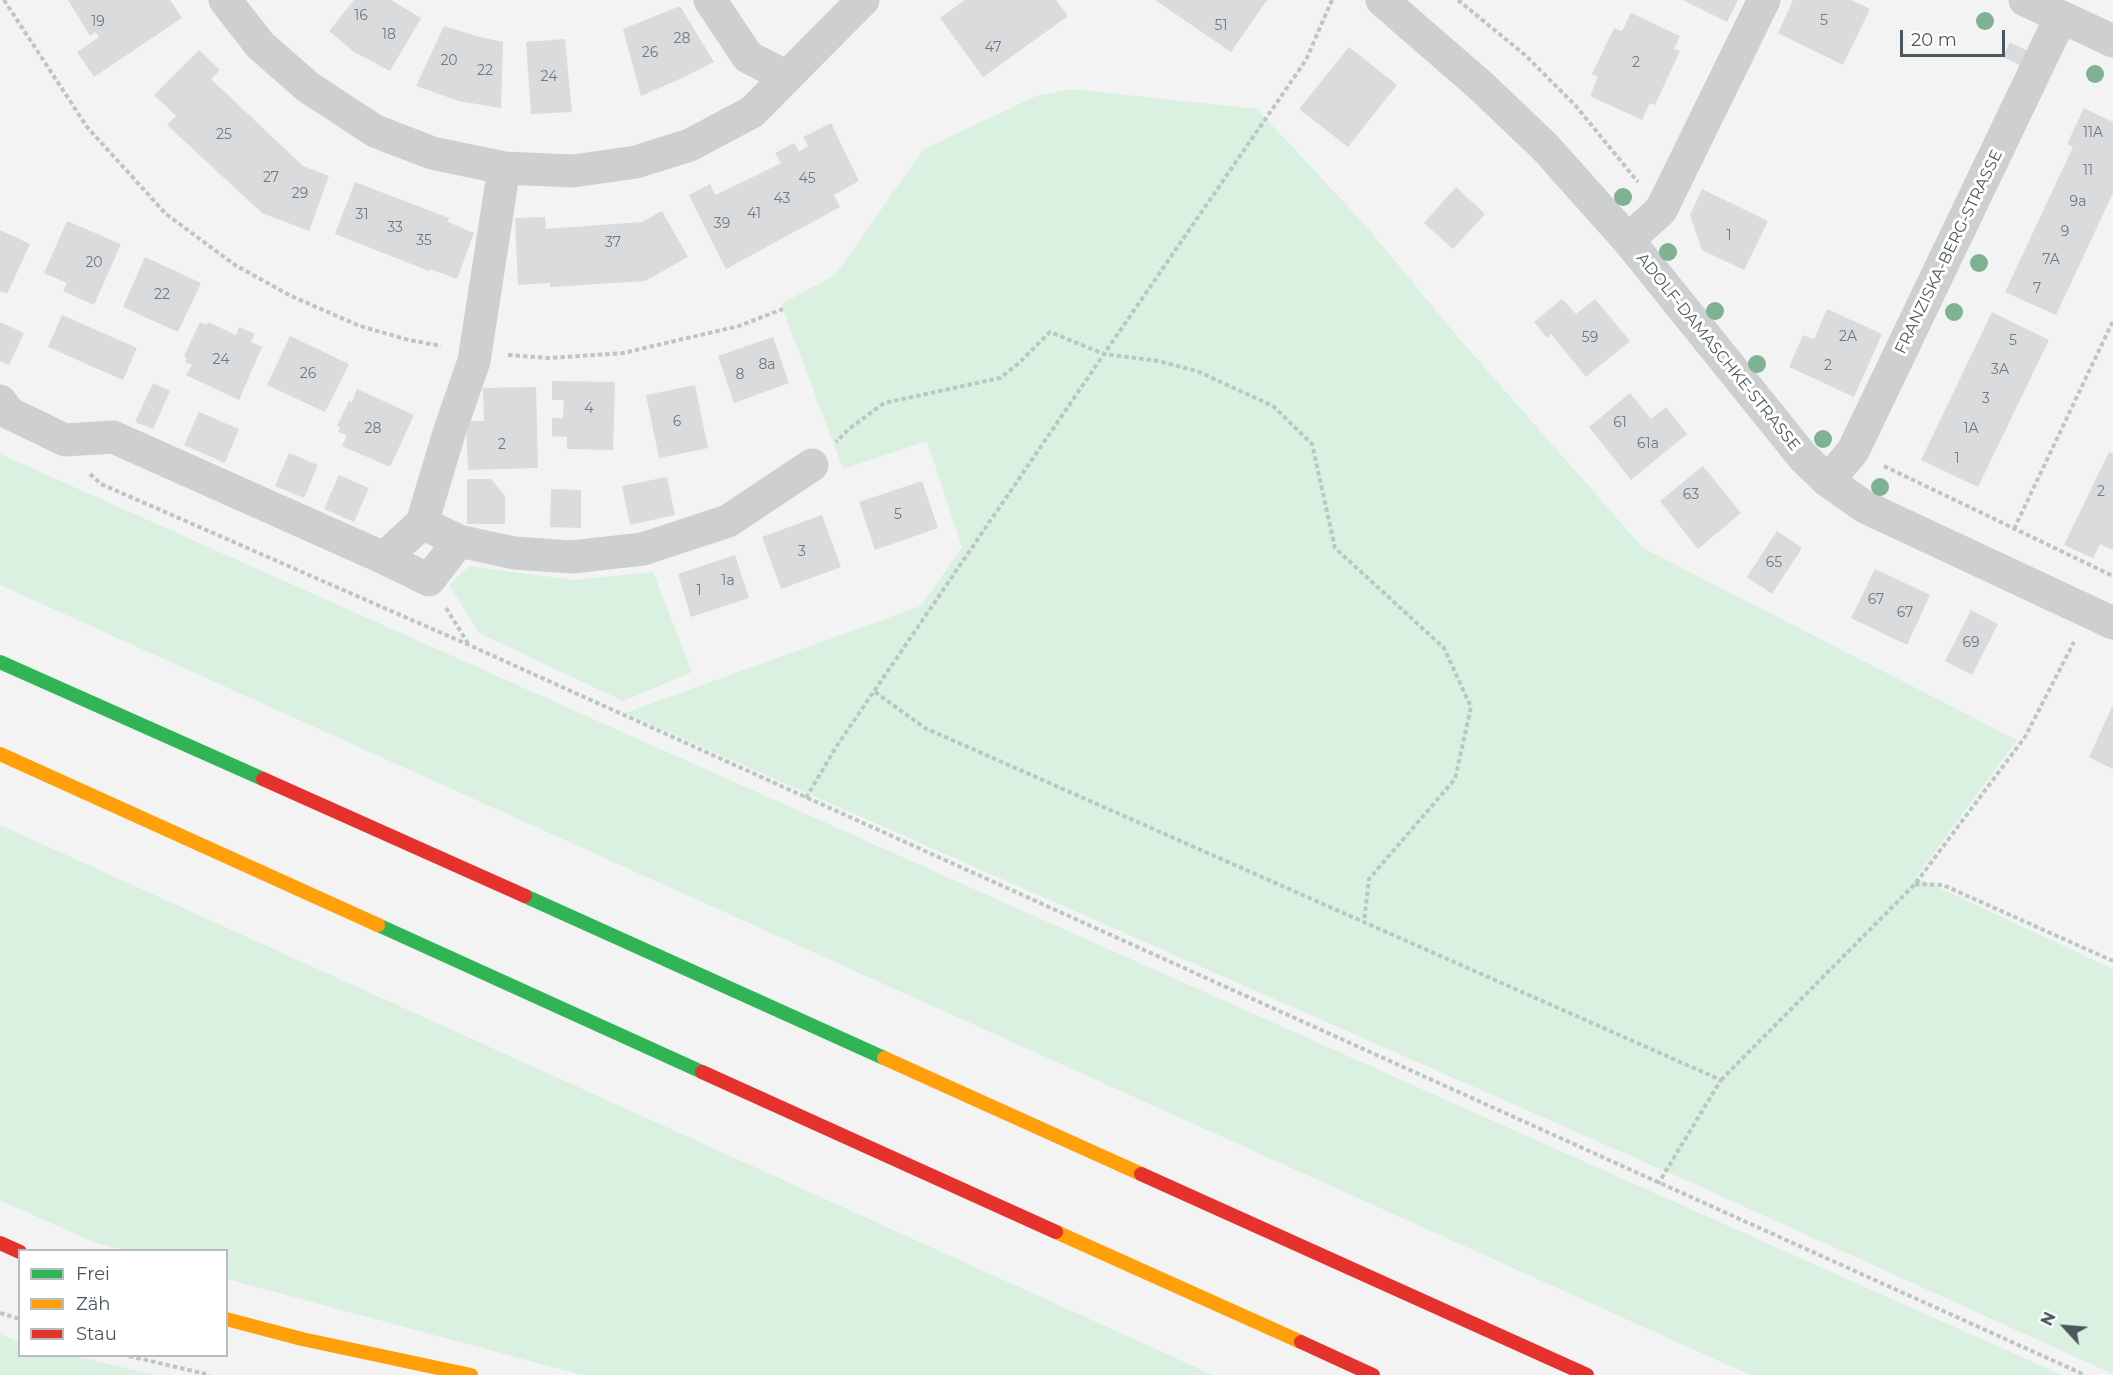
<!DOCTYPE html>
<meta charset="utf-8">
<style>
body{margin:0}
#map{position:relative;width:2113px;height:1375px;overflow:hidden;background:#f3f3f3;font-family:Montserrat,sans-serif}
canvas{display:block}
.legend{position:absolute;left:18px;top:1249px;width:210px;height:108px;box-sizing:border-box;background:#fff;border:2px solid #b7bcbf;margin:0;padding:8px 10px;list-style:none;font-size:18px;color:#4b575e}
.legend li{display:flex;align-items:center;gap:12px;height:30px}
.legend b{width:30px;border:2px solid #b7bcbf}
.north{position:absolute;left:2035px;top:1297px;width:60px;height:60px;-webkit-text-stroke:4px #fff;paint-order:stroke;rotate:296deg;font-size:16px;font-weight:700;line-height:24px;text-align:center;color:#4b575e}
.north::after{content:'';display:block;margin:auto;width:21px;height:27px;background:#4b575e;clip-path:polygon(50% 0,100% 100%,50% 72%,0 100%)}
.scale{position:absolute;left:1900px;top:30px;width:105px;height:27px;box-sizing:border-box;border:3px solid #4b575e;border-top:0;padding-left:8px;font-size:18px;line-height:21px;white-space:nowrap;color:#4b575e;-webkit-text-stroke:4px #fff;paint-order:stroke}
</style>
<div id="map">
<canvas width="2113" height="1375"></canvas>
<ul class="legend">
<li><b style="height:8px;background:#30b455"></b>Frei</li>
<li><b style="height:8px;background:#ff9f0a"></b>Zäh</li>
<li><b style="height:8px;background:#e5322d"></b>Stau</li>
</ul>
<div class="north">N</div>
<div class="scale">20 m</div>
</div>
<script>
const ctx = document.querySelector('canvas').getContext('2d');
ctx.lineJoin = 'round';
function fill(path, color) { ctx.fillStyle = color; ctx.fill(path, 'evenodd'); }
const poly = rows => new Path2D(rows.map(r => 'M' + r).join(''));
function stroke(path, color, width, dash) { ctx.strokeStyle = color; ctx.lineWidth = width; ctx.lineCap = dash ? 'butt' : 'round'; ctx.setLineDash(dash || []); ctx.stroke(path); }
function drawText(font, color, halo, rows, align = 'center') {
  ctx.font = font + ' Montserrat,sans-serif'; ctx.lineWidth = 6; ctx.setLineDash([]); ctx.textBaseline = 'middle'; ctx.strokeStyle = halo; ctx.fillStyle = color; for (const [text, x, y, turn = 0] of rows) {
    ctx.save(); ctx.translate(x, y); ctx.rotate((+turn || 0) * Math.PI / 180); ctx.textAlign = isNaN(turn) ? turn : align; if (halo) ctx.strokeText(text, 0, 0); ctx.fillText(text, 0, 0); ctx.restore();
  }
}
fill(poly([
 [1071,89,1257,109,1365,225,1463,343,1643,548,2017,740,1916,877,2113,969,2113,1374,1699,1186,625,713,921,606,962,547,927,441,843,469,781,304,835,275,924,149,1036,96],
 [0,454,2062,1375,1750,1375,0,585],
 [469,566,574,580,653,572,692,672,623,701,479,633,449,585],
 [0,825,1213,1375,582,1375,227,1279,226,1250,123,1250,93,1242,0,1200],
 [0,1334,19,1342,20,1356,74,1356,156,1375,0,1375]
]), '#daf0e0');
fill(poly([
 [68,0,170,0,182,18,94,77,77,52,99,37,95,32,90,36],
 [354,0,391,0,421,18,390,71,354,52,329,31],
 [965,0,1056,0,1068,16,983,77,940,18],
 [1155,0,1267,0,1231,52],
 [1683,0,1738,0,1727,22],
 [1793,0,1851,0,1870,9,1843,65,1778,33],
 [680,6,714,62,682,78,641,96,623,29],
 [1631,13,1680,36,1674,49,1680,51,1655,105,1650,103,1642,120,1590,96,1598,77,1592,74,1614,28,1622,31],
 [444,26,476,36,503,42,501,108,459,101,416,86],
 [565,39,572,112,531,114,526,42],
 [2010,42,2032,53,2025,68,2003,57],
 [1349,47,1397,85,1348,147,1299,109],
 [199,50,220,70,211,79,303,166,329,176,309,231,262,213,167,125,176,116,154,95],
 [2084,108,2113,122,2113,193,2056,315,2005,292,2073,147,2067,144],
 [831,123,859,181,834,195,840,207,726,269,689,195,710,184,715,195,753,177,781,163,775,153,794,143,799,152,808,146,803,137],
 [355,182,449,218,448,222,474,233,457,279,430,269,429,271,335,234],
 [1456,187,1485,214,1453,249,1424,223],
 [1702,189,1768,221,1744,270,1702,250,1690,215],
 [662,211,688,257,645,281,550,287,550,283,518,285,515,218,545,217,546,229,642,222],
 [67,221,121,244,94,305,63,291,67,283,44,273],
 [0,230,30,244,7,294,0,291],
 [145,257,201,283,178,332,123,307],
 [1562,299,1576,314,1595,299,1630,341,1586,377,1551,334,1547,338,1534,322],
 [1827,309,1882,334,1854,397,1789,367,1803,335,1814,339],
 [1992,312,2049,340,1978,487,1921,460],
 [62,315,137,348,123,380,48,347],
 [0,322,24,333,9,365,0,361],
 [200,322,207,325,208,322,236,335,239,327,255,334,251,342,262,347,239,400,186,375,192,365,185,362,187,358,184,356],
 [290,336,349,364,325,412,267,385],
 [773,337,789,383,734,403,718,356],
 [552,381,615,382,613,450,567,449,567,437,552,436,552,418,563,418,564,400,552,400],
 [153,383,170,391,153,429,135,422],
 [695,385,708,448,659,458,646,395],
 [536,387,538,468,468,470,466,421,484,421,483,388],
 [357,389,414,415,390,467,342,446,347,435,338,432,340,427,337,426,349,401,352,402],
 [1630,393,1651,419,1666,407,1687,434,1631,480,1589,427],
 [199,412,239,429,225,463,184,445],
 [2109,452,2113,454,2113,550,2100,544,2093,558,2064,545],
 [289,453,318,465,304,498,275,486],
 [1703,466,1741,513,1698,549,1660,501],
 [339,475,369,488,354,522,324,509],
 [667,477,675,515,630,525,622,486],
 [467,479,491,479,505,496,505,524,467,524],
 [922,481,938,528,875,550,859,502],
 [551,489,581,490,581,528,550,527],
 [822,515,841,567,781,589,762,537],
 [1777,531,1802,548,1772,594,1747,577],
 [735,555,749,598,691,617,678,574],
 [1875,569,1930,595,1907,645,1851,618],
 [1971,610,1998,624,1972,675,1945,661],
 [2113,705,2113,769,2089,757]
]), '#d9dbdc');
stroke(poly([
 [4,0,87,127,166,214,235,265,291,296,360,326,409,340,441,346],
 [1332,0,1306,60,1104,354,1158,361,1197,371,1273,406,1312,444,1335,548,1444,648,1471,707,1455,779,1369,879,1364,922],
 [1458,0,1525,55,1575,105,1638,182],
 [508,355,549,358,623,353,739,326,783,309],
 [1884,466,2113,576],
 [90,474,101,484,469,645,2085,1375],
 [2014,529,2113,321],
 [446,608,469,645],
 [875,692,925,728,1721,1080,1658,1184],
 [806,798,836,747,1104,354,1050,332,1019,363,1000,378,884,403,849,429,836,442],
 [1915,884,1943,885,2113,961],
 [1721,1080,1915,884,2025,737,2074,642],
 [0,1313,20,1319],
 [129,1356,210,1375]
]), '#bcc7c2', 4, [4.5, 3]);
stroke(poly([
 [225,0,260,45,308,87,375,131,432,153,504,168,573,171,636,162,690,145,752,112,863,0],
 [710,0,748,57,787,77],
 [1382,0,1481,86,1545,147,1628,240,1803,457,1828,481,1865,507,2113,623],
 [2025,0,2113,41],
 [1628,240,1661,210,1764,0],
 [0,401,9,413,65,440,113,437,384,558,422,523,449,433,474,361,504,168],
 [1828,481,1853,451,2061,17],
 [422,523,459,541,514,553,572,557,643,549,728,521,812,465],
 [384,558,429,580,459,541]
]), '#cdcfd0', 33);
stroke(poly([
 [0,662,263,779],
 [525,896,884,1058],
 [378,925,702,1072]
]), '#30b455', 14);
stroke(poly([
 [0,754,378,925],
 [884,1058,1141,1174],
 [1056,1232,1301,1342],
 [226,1319,302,1339,471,1375]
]), '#ff9f0a', 14);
stroke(poly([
 [263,779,525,896],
 [702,1072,1056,1232],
 [1141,1174,1587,1375],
 [0,1243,20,1252],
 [1301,1342,1373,1375]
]), '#e5322d', 14);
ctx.fillStyle = '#7eb293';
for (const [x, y] of [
 [1985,21],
 [2095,74],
 [1623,197],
 [1668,252],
 [1979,263],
 [1715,311],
 [1954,312],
 [1757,364],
 [1823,439],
 [1880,487]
]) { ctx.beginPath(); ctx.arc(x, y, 9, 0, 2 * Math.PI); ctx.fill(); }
drawText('14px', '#70797f', null, [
 ["16",361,16],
 ["5",1824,21],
 ["19",98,22],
 ["51",1221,26],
 ["18",389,35],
 ["28",682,39],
 ["47",993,48],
 ["26",650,53],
 ["20",449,61],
 ["2",1636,63],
 ["22",485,71],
 ["24",549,77],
 ["11A",2093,133],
 ["25",224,135],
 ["11",2088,171],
 ["27",271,178],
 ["45",807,179],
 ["29",300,194],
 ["43",782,199],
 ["9a",2078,202],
 ["41",754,214],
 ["31",362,215],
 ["39",722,224],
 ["33",395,228],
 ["9",2065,232],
 ["1",1729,236],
 ["35",424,241],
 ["37",613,243],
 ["7A",2051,260],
 ["20",94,263],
 ["7",2037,289],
 ["22",162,295],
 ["2A",1848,337],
 ["59",1590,338],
 ["5",2013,341],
 ["24",221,360],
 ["8a",767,365],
 ["2",1828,366],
 ["3A",2000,370],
 ["26",308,374],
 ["8",740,375],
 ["3",1986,399],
 ["4",589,409],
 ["6",677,422],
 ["61",1620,423],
 ["28",373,429],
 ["1A",1971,429],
 ["61a",1648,444],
 ["2",502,445],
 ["1",1957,459],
 ["2",2101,492],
 ["63",1691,495],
 ["5",898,515],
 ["3",802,552],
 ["65",1774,563],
 ["1a",728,581],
 ["1",699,591],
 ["67",1876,600],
 ["67",1905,613],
 ["69",1971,643]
]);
drawText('16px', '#4b575e', '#fff', [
 ["FRANZISKA-BERG-STRASSE",1949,252,-64],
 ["ADOLF-DAMASCHKE-STRASSE",1718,352,51]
]);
</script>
